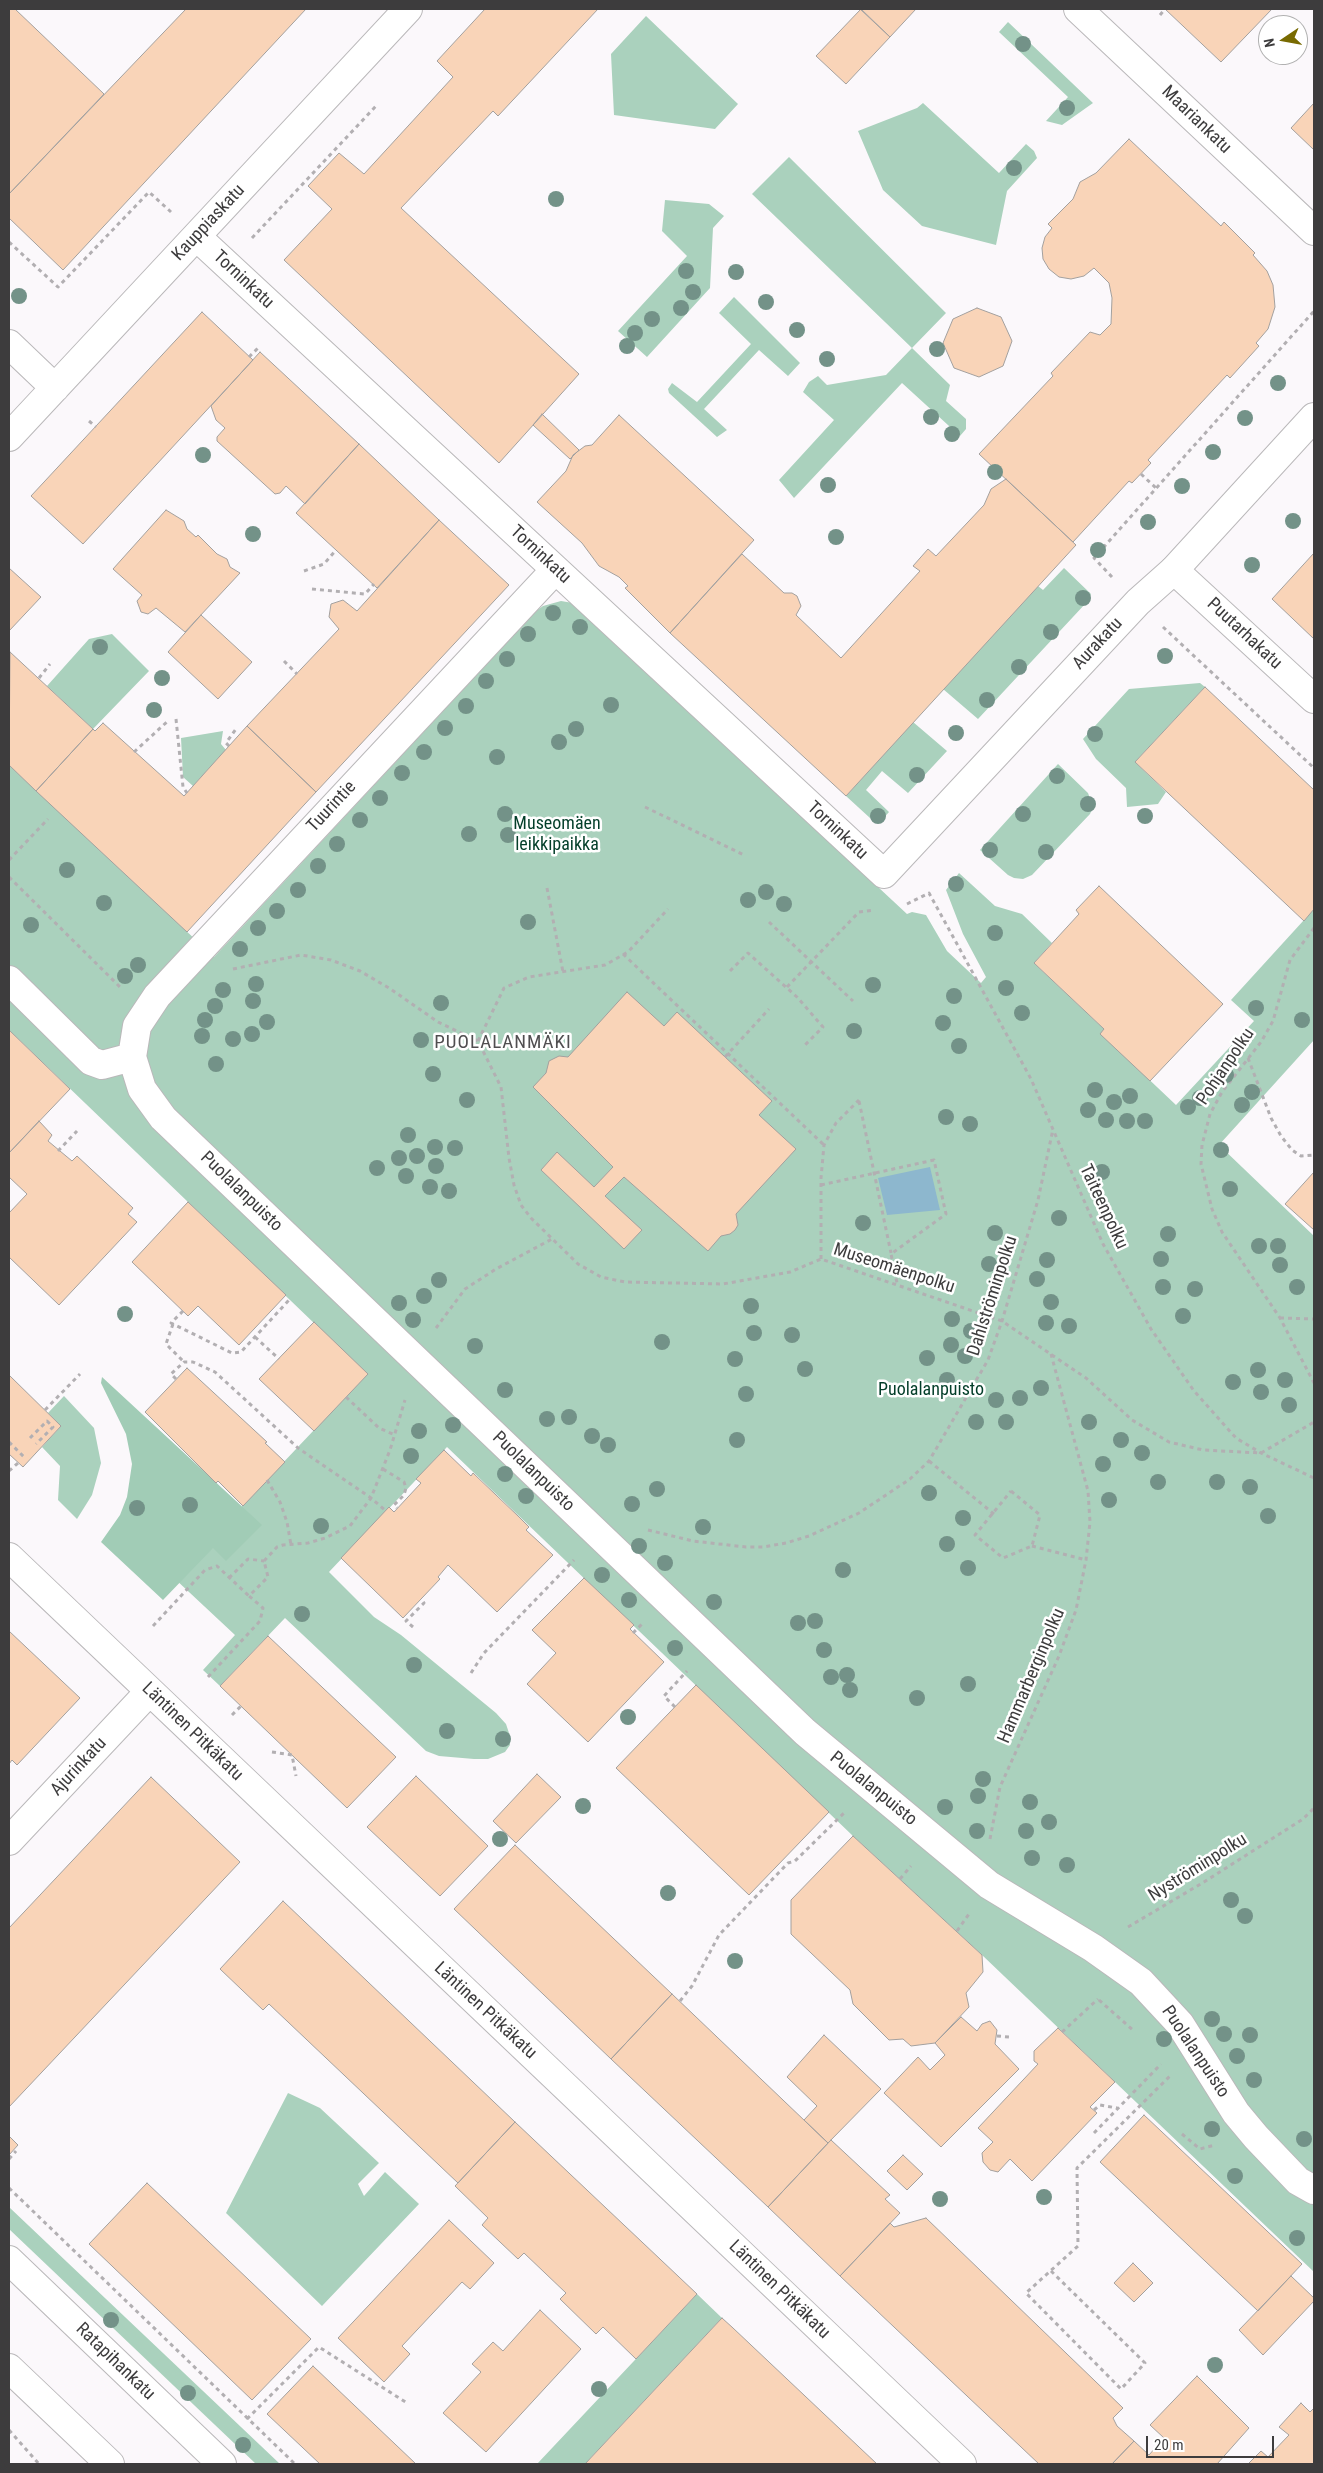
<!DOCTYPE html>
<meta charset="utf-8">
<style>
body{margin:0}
#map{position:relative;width:1323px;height:2473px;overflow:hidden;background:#fbf8fb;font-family:"Roboto Condensed",sans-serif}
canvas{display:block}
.frame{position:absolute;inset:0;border:10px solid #3d3c3d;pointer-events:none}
.north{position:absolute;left:1258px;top:15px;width:50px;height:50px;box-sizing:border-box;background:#fff;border:1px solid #b1b1b1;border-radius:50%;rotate:258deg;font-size:14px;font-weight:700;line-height:20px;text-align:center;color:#3d3c3d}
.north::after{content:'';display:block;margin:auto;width:18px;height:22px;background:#786a01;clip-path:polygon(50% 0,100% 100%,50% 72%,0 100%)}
.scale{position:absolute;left:1146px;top:2436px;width:128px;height:22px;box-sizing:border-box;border:2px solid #3d3c3d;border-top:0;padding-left:6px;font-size:15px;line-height:18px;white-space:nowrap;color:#3d3c3d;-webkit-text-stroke:4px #fff;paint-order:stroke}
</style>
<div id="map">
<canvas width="1323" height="2473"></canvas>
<div class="frame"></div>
<div class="north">N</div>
<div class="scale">20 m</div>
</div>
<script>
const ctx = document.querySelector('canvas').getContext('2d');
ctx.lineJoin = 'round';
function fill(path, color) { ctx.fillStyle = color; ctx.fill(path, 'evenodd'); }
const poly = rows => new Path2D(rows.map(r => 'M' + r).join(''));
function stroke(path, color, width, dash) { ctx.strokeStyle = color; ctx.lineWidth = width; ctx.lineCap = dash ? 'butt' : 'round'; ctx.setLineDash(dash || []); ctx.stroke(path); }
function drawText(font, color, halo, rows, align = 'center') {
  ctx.font = font + ' "Roboto Condensed",sans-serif'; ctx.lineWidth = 5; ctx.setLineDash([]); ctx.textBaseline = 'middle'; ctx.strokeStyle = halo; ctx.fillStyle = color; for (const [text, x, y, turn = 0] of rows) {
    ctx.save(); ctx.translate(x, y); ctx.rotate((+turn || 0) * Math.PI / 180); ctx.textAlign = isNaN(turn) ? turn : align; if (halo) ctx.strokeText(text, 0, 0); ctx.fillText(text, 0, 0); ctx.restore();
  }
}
fill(poly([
 [646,16,738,104,715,129,614,115,611,54],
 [1008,22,1093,103,1062,125,1046,121,1068,97,999,32],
 [923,103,999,173,1026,144,1034,151,1037,158,1007,191,996,245,922,226,883,190,858,131,917,108],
 [789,157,946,313,912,348,950,385,946,401,966,419,966,429,960,436,902,383,794,498,779,480,834,420,803,392,809,382,818,376,827,385,886,375,912,348,752,194],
 [665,200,709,204,724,216,713,228,710,288,647,357,618,331,687,256,662,231],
 [734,297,800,363,788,376,759,350,704,409,727,430,717,437,669,393,668,389,672,383,697,402,751,344,719,313],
 [1064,568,1091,594,1086,603,978,719,943,689,1038,586,1043,590],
 [561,601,573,603,907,914,912,912,926,915,947,951,981,983,986,977,963,934,946,890,959,873,995,906,1022,914,1052,943,1034,963,1104,1029,1101,1034,1176,1105,1254,1021,1231,1000,1314,909,1314,1040,1219,1145,1314,1236,1314,2272,982,1955,853,1836,447,1447,329,1572,374,1617,401,1635,496,1713,506,1724,510,1736,510,1745,505,1752,488,1759,474,1759,439,1756,426,1751,285,1618,220,1686,203,1670,235,1635,174,1578,367,1374,9,1030,9,765,214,957,536,611,543,606],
 [112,634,149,671,93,729,47,686,89,639],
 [1200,683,1205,687,1135,762,1166,792,1158,804,1127,807,1126,788,1096,759,1083,739,1129,689],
 [913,722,947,751,908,793,882,771,866,790,889,812,881,821,870,818,846,796],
 [223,731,221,744,226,750,193,786,183,777,181,738],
 [1058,764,1088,793,1093,807,1090,814,1032,875,1023,879,1014,878,1008,875,980,850],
 [64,1396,94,1428,101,1463,92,1495,77,1519,58,1500,60,1466,42,1447,61,1426,48,1413],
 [288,2093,320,2108,379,2163,358,2184,364,2196,385,2172,419,2204,322,2306,226,2213],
 [9,2207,280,2464,256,2464,9,2229],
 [697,2294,722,2318,585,2464,537,2464]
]), '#aad1bd');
fill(poly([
 [102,1377,262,1525,226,1561,213,1548,163,1600,101,1542,120,1515,127,1497,132,1464,126,1434,101,1383]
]), '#a1ccb6');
fill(poly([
 [930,1167,940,1210,887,1215,878,1178]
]), '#8db7ce');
const building = poly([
 [9,9,15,9,104,94,9,194,9,9],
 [186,9,306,9,63,270,9,218,9,194,186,9],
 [485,9,598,9,498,116,493,111,401,208,579,374,499,463,284,260,332,209,308,186,339,153,364,174,453,77,437,61,485,9],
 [860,9,916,9,890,37,860,9],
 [861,9,890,37,846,84,816,56,861,9],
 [1165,9,1272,9,1221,62,1165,9],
 [1314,103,1314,150,1291,128,1314,103],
 [1129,139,1221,226,1224,222,1255,253,1253,255,1267,271,1273,285,1275,307,1268,329,1256,343,1259,346,1230,378,1227,375,1148,460,1151,463,1132,483,1129,481,1073,542,979,454,1053,376,1051,373,1090,332,1100,335,1111,324,1112,298,1109,283,1094,268,1084,276,1071,279,1059,277,1049,269,1043,259,1042,248,1045,237,1052,228,1048,224,1073,199,1080,182,1096,173,1129,139],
 [977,308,1001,317,1012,341,1003,366,979,377,954,368,943,343,953,319,977,308],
 [202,312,253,360,83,544,31,496,202,312],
 [260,352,359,444,305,504,286,486,280,493,275,494,217,441,217,437,225,428,216,420,211,406,260,352],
 [542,414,579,450,570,459,533,425,542,414],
 [619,415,754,540,670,633,625,588,628,586,619,577,599,566,582,543,537,502,566,471,573,455,585,446,592,445,619,415],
 [359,444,439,520,377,588,296,513,359,444],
 [1006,479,1076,545,846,796,670,633,742,554,784,593,792,593,797,596,801,606,796,615,841,658,920,571,913,566,928,549,936,556,984,505,991,489,1006,479],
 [166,510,184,521,187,529,196,537,198,535,217,554,227,559,230,567,240,573,185,632,156,608,148,614,141,612,137,601,142,595,113,569,166,510],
 [439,520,509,585,316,792,247,726,339,629,329,617,331,604,343,600,357,611,439,520],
 [1314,553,1314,639,1272,599,1314,553],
 [9,568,41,597,9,631,9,568],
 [201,615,252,662,218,699,168,652,201,615],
 [10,652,93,729,36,791,9,765,10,652],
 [1205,687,1314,790,1314,909,1304,921,1135,762,1205,687],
 [103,723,184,796,247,726,316,792,187,932,36,791,93,729,95,731,103,723],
 [1099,886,1223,1004,1150,1081,1100,1034,1104,1029,1034,963,1079,914,1076,910,1099,886],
 [627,992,664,1026,677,1012,772,1101,759,1115,796,1149,736,1214,738,1225,735,1230,730,1234,721,1236,708,1251,624,1177,605,1196,642,1230,624,1249,541,1170,557,1152,594,1187,613,1167,533,1087,546,1073,549,1061,559,1056,568,1057,627,992],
 [9,1030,70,1089,9,1153,9,1030],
 [39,1121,52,1135,48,1141,72,1161,77,1156,133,1208,128,1214,137,1222,59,1305,9,1257,9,1213,27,1194,9,1177,9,1153,39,1121],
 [1314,1172,1314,1230,1285,1204,1314,1172],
 [188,1202,286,1295,239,1345,198,1306,188,1316,132,1262,188,1202],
 [314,1322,368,1374,314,1431,259,1379,314,1322],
 [187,1368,267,1442,265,1443,285,1462,243,1506,218,1481,216,1483,145,1412,187,1368],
 [9,1375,61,1426,23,1467,9,1454,9,1375],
 [444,1450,471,1476,473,1473,518,1516,529,1527,526,1530,553,1555,497,1612,448,1565,438,1577,440,1579,403,1618,341,1558,389,1507,394,1512,421,1483,416,1479,444,1450],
 [584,1578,634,1625,630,1629,664,1662,588,1742,527,1684,556,1653,532,1630,584,1578],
 [9,1631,80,1698,17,1765,12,1760,9,1764,9,1631],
 [268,1636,396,1757,347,1808,220,1686,268,1636],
 [696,1685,829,1812,749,1895,616,1768,696,1685],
 [537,1774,561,1797,516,1843,493,1821,537,1774],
 [416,1776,488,1846,440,1896,367,1827,416,1776],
 [151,1777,240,1862,9,2107,9,1928,151,1777],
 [853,1836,982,1955,983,1972,966,1993,969,2007,935,2043,911,2046,903,2039,889,2040,853,2004,850,1990,791,1934,791,1900,853,1836],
 [515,1845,672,1994,611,2059,454,1909,515,1845],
 [283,1901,515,2122,458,2183,269,2004,263,2010,220,1969,283,1901],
 [672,1994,828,2143,768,2207,611,2059,672,1994],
 [961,2017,977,2031,982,2024,990,2021,997,2030,995,2044,1019,2069,941,2147,884,2093,918,2057,930,2070,945,2055,935,2043,961,2017],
 [1058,2028,1115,2082,1090,2107,1097,2113,1032,2181,1010,2159,998,2172,990,2170,983,2162,982,2153,993,2142,978,2128,1038,2064,1034,2061,1034,2051,1058,2028],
 [824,2035,881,2089,828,2143,804,2120,817,2106,787,2077,824,2035],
 [1144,2115,1302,2264,1258,2311,1100,2162,1144,2115],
 [515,2122,697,2294,636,2359,603,2327,596,2334,560,2299,566,2293,524,2253,518,2259,482,2225,488,2218,455,2186,515,2122],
 [9,2136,18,2145,9,2155,9,2136],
 [831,2140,890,2195,885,2199,900,2213,840,2276,768,2207,831,2140],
 [903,2155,923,2174,907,2190,887,2171,903,2155],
 [147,2183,311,2339,252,2400,89,2244,147,2183],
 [926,2218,1123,2408,1113,2418,1117,2426,1134,2441,1112,2464,1039,2464,840,2276,890,2223,894,2227,926,2218],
 [449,2220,494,2263,470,2289,462,2282,402,2346,410,2354,384,2382,338,2338,449,2220],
 [1133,2263,1153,2283,1134,2302,1114,2283,1133,2263],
 [1291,2276,1314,2298,1314,2301,1263,2355,1239,2330,1291,2276],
 [540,2310,581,2349,486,2452,443,2413,481,2372,472,2364,493,2342,503,2351,540,2310],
 [722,2318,733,2328,877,2464,585,2464,722,2318],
 [313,2366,416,2464,320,2464,267,2414,313,2366],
 [1197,2376,1249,2428,1217,2464,1112,2464,1134,2441,1149,2455,1164,2438,1150,2425,1197,2376],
 [1301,2403,1310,2412,1314,2408,1314,2464,1248,2464,1261,2451,1268,2457,1289,2435,1279,2427,1301,2403]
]);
fill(building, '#f9d4b8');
stroke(building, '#a3a09e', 1);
const minor = poly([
 [197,237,884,874,1138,602,1174,570],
 [9,344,55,388],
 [9,437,408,9],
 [555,570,157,996,137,1026,132,1057,142,1089,163,1118,805,1732,989,1885,1093,1948,1141,1982,1180,2024,1236,2113,1256,2137,1298,2181,1314,2190],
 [9,980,91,1061,102,1065,132,1057],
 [9,1557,962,2464],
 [9,1841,149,1692]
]);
const tertiary = poly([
 [1078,9,1314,231],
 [1314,417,1174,570,1314,699]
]);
const secondary = poly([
 [9,2260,222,2464],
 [9,2368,110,2464]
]);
stroke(minor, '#bab8ba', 30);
stroke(tertiary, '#bab8ba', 30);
stroke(secondary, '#bab8ba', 30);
stroke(poly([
 [1160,15,1165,9],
 [252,238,376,106],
 [9,242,58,287,149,192,171,212],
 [249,357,260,346],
 [89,421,96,427],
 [1141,474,1157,489],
 [304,571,324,564,336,550],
 [1112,577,1094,558,1314,311],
 [312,589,365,594,374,584],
 [1163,627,1314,768],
 [284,661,297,674],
 [39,678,50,664],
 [176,719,183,787,187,793],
 [229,746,226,743,236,729],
 [134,752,169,720],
 [645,807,744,855],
 [9,860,48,819],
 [9,877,121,988],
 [547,888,563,972],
 [907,904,929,893,1031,1079,1103,1244,1151,1329,1194,1391,1236,1438,1261,1453,1314,1478],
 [769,922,853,1001],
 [1314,928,1290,960,1273,1021,1261,1042,1222,1092,1210,1114,1202,1145,1201,1164,1212,1209,1222,1232,1280,1318,1314,1383],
 [623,954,824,1145],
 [233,969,301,955,331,960,360,971,389,988,438,1022,478,1041,501,1087,509,1158,514,1185,521,1205,531,1218,578,1264,601,1277,625,1282,723,1284,790,1272,821,1259,1002,1321,1086,1378,1132,1420,1169,1442,1203,1450,1261,1453,1314,1422],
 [730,971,748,953,797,997,823,1027,805,1045],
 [787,987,859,912,874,910],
 [478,1041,504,988,529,977,605,965,628,952,668,909],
 [725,1057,769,1009],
 [1248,1058,1271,1118,1281,1136,1292,1150,1301,1156,1314,1155],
 [859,1101,891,1253],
 [58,1151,77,1131],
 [821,1185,934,1160,946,1214,891,1254,897,1283],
 [821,1259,821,1178,824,1145,836,1123,859,1100],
 [183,1311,171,1323,232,1353,241,1352,290,1299],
 [1280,1318,1314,1319],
 [173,1324,166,1344,184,1362],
 [436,1328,465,1289,496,1269,552,1239],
 [255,1337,279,1359],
 [176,1379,171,1374,184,1362,193,1362,215,1372,298,1448,371,1498,386,1511],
 [346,1397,379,1428,395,1435],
 [45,1410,80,1374],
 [30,1438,47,1421,53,1427,36,1444],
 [9,1442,24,1457],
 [929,1461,994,1514],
 [383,1469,404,1482,406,1488,404,1495,394,1505,397,1508],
 [9,1471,18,1463],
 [267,1480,280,1502,287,1522,291,1545],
 [1011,1491,1040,1515,1032,1546,1003,1558,975,1535,1011,1491],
 [648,1530,693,1541,746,1547,763,1547,786,1543,809,1536,859,1513,910,1479,929,1461,988,1360,1002,1321,1038,1200,1053,1129],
 [1032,1546,1086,1560],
 [264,1561,277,1547,283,1545,308,1543,325,1538,350,1526,371,1498,390,1450,405,1400],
 [229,1578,248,1559,264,1561],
 [153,1626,205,1570,217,1566,249,1596],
 [413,1627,406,1621,424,1603,421,1599],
 [633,1633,642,1624],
 [471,1673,484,1653,574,1560],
 [208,1677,260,1621,263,1608,249,1596,268,1577,264,1561],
 [675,1707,664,1696,687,1671],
 [232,1715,241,1706],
 [272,1752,292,1755,296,1776],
 [990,1839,1000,1787,1059,1656,1076,1610,1086,1560,1090,1522,1088,1491,1051,1354],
 [900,1879,911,1866],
 [1128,1927,1204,1882,1303,1819,1314,1808],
 [957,1931,969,1914],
 [1099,2000,1134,2031],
 [680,2001,692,1986,719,1935,788,1863,795,1861,844,1813],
 [1062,2032,1098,1999],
 [997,2036,1009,2037],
 [1094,2110,1100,2105,1117,2108],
 [1094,2133,1161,2064],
 [1182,2134,1200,2149,1215,2145],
 [9,2159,16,2151],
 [9,2188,295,2464],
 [1051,2271,1145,2363,1121,2389,1026,2293,1078,2246,1077,2168,1170,2076],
 [247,2419,319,2347,407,2403],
 [9,2430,39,2464]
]), '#b2afb2', 3, [4, 4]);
stroke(minor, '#fff', 28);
stroke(tertiary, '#fff', 28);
stroke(secondary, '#fff', 28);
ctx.fillStyle = '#739288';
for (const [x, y] of [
 [1023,44],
 [1067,108],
 [1014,168],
 [556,199],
 [686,271],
 [736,272],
 [693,292],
 [19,296],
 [766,302],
 [681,308],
 [652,319],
 [797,330],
 [635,333],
 [627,346],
 [937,349],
 [827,359],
 [1278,383],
 [931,417],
 [1245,418],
 [952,434],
 [1213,452],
 [203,455],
 [995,472],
 [828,485],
 [1182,486],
 [1293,521],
 [1148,522],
 [253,534],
 [836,537],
 [1098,550],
 [1252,565],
 [1083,598],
 [553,613],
 [580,627],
 [1051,632],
 [528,634],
 [100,647],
 [1165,656],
 [507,659],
 [1019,667],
 [162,678],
 [486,681],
 [987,700],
 [611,705],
 [466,706],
 [154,710],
 [445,728],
 [576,729],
 [956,733],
 [1095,734],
 [559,742],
 [424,752],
 [497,757],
 [402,773],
 [917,775],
 [1057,776],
 [380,798],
 [1088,804],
 [505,814],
 [1023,814],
 [878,816],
 [1145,816],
 [360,820],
 [469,834],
 [508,835],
 [337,844],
 [990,850],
 [1046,852],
 [318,866],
 [67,870],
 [956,884],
 [298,890],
 [766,892],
 [748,900],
 [104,903],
 [784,904],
 [277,911],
 [528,922],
 [31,925],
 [258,928],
 [995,933],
 [240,949],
 [138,965],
 [125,976],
 [256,984],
 [873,985],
 [1006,988],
 [223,990],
 [954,996],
 [253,1001],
 [441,1003],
 [215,1006],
 [1256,1008],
 [1022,1013],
 [205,1020],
 [1302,1020],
 [267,1022],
 [943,1023],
 [854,1031],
 [252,1034],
 [202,1036],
 [233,1039],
 [421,1040],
 [959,1046],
 [216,1064],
 [433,1074],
 [1226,1075],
 [1095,1090],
 [1252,1092],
 [1130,1096],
 [1200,1098],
 [467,1100],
 [1114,1102],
 [1242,1105],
 [1188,1107],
 [1088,1110],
 [946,1117],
 [1106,1120],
 [1127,1121],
 [1145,1121],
 [970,1124],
 [408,1135],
 [435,1147],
 [455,1148],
 [1221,1150],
 [417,1156],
 [399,1158],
 [436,1166],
 [377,1168],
 [1102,1172],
 [406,1176],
 [430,1187],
 [1230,1189],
 [449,1191],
 [1059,1218],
 [863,1223],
 [995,1233],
 [1168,1234],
 [1259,1246],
 [1278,1246],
 [1161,1259],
 [1047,1260],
 [989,1264],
 [1280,1265],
 [1037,1279],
 [439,1280],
 [1163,1287],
 [1297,1287],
 [1195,1289],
 [424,1296],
 [1051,1302],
 [399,1303],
 [751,1306],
 [125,1314],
 [1183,1316],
 [952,1319],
 [413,1320],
 [1046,1323],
 [1069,1326],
 [971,1331],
 [754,1333],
 [792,1335],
 [662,1342],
 [951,1345],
 [475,1346],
 [965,1356],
 [927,1358],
 [735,1359],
 [805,1369],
 [1258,1370],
 [947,1380],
 [1285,1380],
 [1233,1382],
 [1041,1388],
 [505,1390],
 [1261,1392],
 [746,1394],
 [1020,1398],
 [996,1400],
 [1289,1405],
 [569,1417],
 [547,1419],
 [976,1422],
 [1006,1422],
 [1089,1422],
 [453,1425],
 [419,1431],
 [592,1436],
 [737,1440],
 [1121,1440],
 [608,1445],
 [1142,1453],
 [411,1456],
 [1103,1464],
 [505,1474],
 [1158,1482],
 [1217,1482],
 [1250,1487],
 [657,1489],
 [929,1493],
 [526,1496],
 [1109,1500],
 [632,1504],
 [190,1505],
 [137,1508],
 [1268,1516],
 [963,1518],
 [321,1526],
 [703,1527],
 [947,1544],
 [639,1546],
 [665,1563],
 [968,1568],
 [843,1570],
 [602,1575],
 [629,1600],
 [714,1602],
 [302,1614],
 [815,1621],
 [798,1623],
 [675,1648],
 [824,1650],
 [414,1665],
 [847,1675],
 [831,1677],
 [968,1684],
 [850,1690],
 [917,1698],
 [628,1717],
 [447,1731],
 [503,1739],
 [983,1779],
 [978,1796],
 [1030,1802],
 [583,1806],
 [945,1807],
 [1049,1822],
 [977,1831],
 [1026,1831],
 [500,1839],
 [1032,1858],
 [1067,1865],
 [668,1893],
 [1231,1900],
 [1245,1916],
 [735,1961],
 [1212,2019],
 [1224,2034],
 [1250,2035],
 [1164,2039],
 [1237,2056],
 [1254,2080],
 [1212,2129],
 [1304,2139],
 [1235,2176],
 [1044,2197],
 [940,2199],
 [1297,2238],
 [111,2320],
 [1215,2365],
 [599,2389],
 [188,2393],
 [243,2445]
]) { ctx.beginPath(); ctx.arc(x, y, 8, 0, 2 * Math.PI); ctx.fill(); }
drawText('18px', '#3d3c3d', '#fff', [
 ["Maariankatu",1196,120,44],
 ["Kauppiaskatu",209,223,-47],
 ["Torninkatu",243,280,43],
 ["Torninkatu",540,555,43],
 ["Puutarhakatu",1244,634,43],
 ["Aurakatu",1098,644,-47],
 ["Tuurintie",332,807,-47],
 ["Torninkatu",837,831,43],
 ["Pohjanpolku",1226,1067,-56],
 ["Puolalanpuisto",241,1192,44],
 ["Taiteenpolku",1103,1207,65],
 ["Museomäenpolku",894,1269,18],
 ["Dahlströminpolku",993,1296,-72],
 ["Puolalanpuisto",533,1472,44],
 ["Hammarberginpolku",1032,1676,-67],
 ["Läntinen Pitkäkatu",192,1732,44],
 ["Ajurinkatu",79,1767,-47],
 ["Puolalanpuisto",873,1789,39],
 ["Nyströminpolku",1198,1868,-32],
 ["Läntinen Pitkäkatu",485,2011,43],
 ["Puolalanpuisto",1195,2052,56],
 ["Läntinen Pitkäkatu",779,2290,44],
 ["Ratapihankatu",115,2362,44]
]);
drawText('18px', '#033e29', '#fff', [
 ["Museomäen",557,824],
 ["leikkipaikka",557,845],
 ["Puolalanpuisto",931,1390]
]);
ctx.letterSpacing = '1px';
drawText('19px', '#504e50', '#fff', [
 ["PUOLALANMÄKI",503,1043]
]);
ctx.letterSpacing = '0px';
</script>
